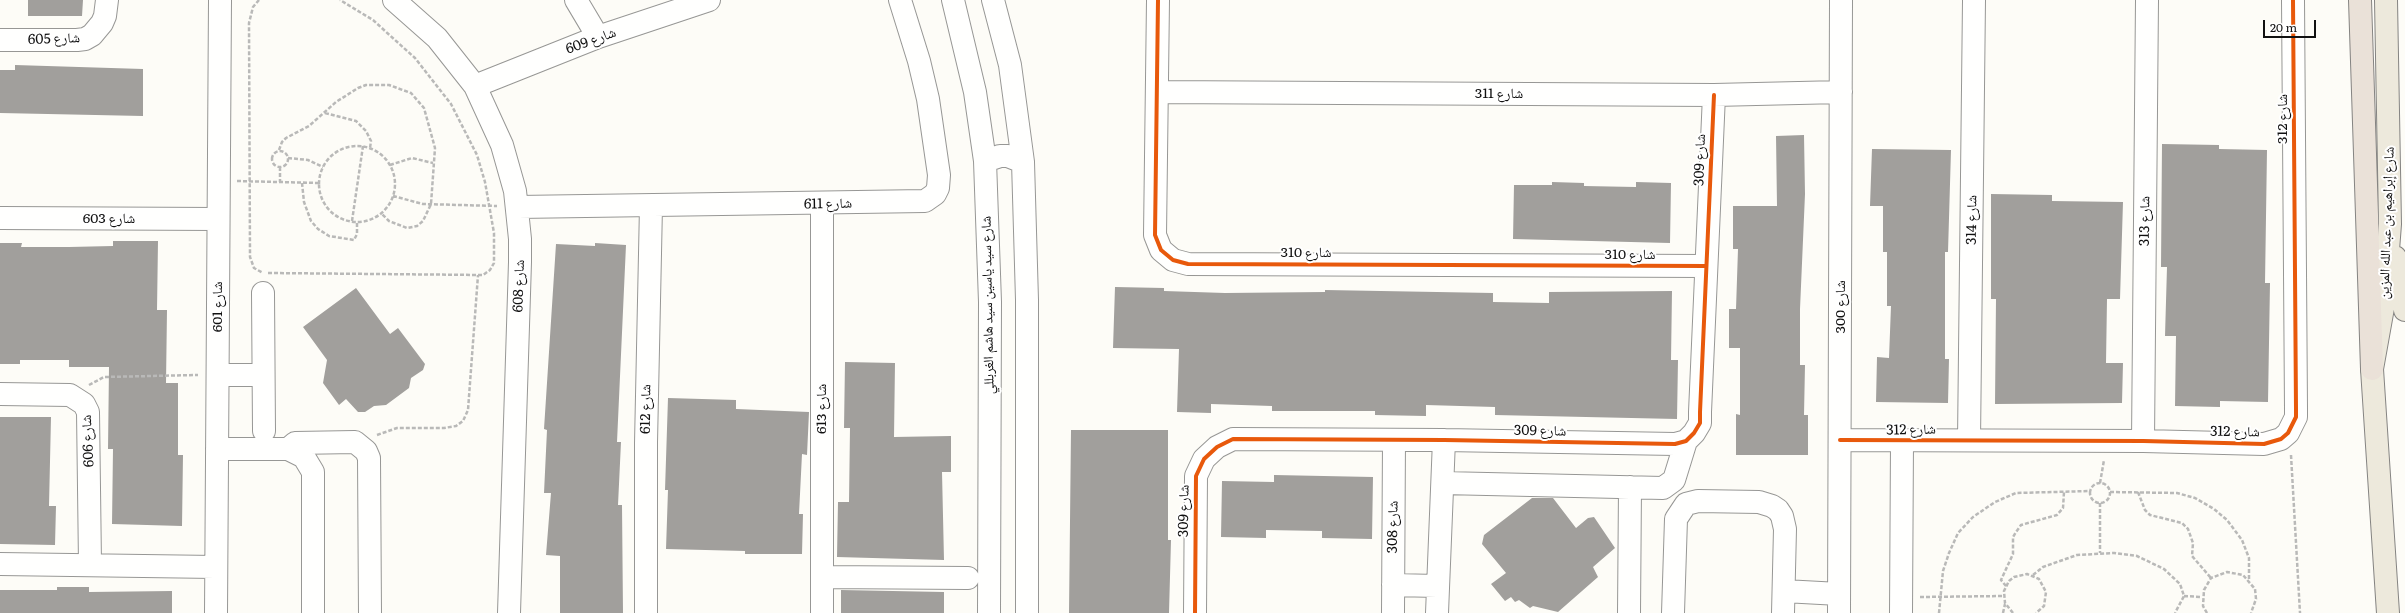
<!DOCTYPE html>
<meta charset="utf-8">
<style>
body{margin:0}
#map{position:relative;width:2405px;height:613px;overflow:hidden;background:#fdfcf7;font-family:Literata,serif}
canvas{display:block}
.scale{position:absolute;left:2263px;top:20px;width:53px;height:18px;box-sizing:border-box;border:2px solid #111;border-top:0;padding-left:5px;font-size:12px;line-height:14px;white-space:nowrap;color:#111;-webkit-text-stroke:3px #fff;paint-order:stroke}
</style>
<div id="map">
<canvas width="2405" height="613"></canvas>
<div class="scale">20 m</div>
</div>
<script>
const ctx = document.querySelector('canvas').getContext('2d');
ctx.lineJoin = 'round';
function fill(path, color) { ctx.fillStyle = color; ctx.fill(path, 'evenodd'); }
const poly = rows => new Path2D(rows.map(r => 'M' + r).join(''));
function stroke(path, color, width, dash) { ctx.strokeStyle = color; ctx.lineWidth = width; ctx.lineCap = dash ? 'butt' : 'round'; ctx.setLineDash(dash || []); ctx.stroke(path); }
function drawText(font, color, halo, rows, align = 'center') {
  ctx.font = font + ' Literata,"Noto Naskh Arabic",serif'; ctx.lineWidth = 4; ctx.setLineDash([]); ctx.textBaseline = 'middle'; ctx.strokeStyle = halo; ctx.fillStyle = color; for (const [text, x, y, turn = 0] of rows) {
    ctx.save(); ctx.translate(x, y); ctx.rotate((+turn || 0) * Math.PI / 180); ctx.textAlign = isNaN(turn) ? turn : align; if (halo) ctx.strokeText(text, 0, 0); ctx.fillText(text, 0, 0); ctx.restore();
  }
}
fill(poly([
 [28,0,83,0,82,16,28,16],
 [15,65,143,69,143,116,0,113,0,70,15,70],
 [1804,135,1805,194,1800,309,1800,365,1805,365,1804,415,1808,415,1808,455,1736,455,1736,414,1740,415,1740,348,1729,348,1729,309,1736,309,1738,249,1733,249,1733,206,1777,206,1776,136],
 [2162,144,2219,145,2219,149,2267,150,2265,283,2270,283,2268,402,2220,401,2220,407,2175,406,2176,336,2165,336,2167,267,2161,267],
 [1872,149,1951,150,1948,252,1945,252,1945,359,1949,359,1948,403,1876,402,1877,357,1889,358,1891,306,1887,306,1887,252,1883,252,1883,206,1870,206],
 [1552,182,1584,183,1584,186,1636,187,1636,182,1671,183,1670,243,1513,239,1514,185,1552,185],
 [1991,194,2052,195,2052,201,2123,202,2120,299,2107,299,2106,363,2123,363,2122,403,1995,404,1996,299,1991,299],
 [113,241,158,241,157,310,167,310,166,383,178,383,178,455,183,455,182,526,112,524,113,449,108,449,109,367,69,367,69,360,20,360,20,364,0,364,0,243,22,243,21,247,69,247,113,246],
 [595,243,626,245,617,442,621,442,618,505,622,505,623,613,560,613,560,556,546,555,551,493,544,493,547,430,544,429,556,244,595,246],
 [1115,287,1164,288,1164,291,1225,293,1325,292,1325,290,1493,293,1493,302,1549,303,1549,292,1672,291,1671,360,1678,360,1677,419,1495,415,1495,407,1426,405,1426,416,1375,415,1375,411,1272,411,1272,406,1211,404,1211,413,1177,412,1179,349,1113,348],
 [356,288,390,334,398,328,425,364,423,370,411,378,409,388,386,405,374,406,365,412,358,412,346,399,339,405,323,383,327,360,303,327],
 [845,362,895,363,894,437,951,436,951,472,942,472,944,560,837,557,838,502,849,502,850,428,844,428],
 [668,398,736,400,736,409,809,412,807,455,802,454,799,514,803,514,802,554,745,554,745,551,666,549,668,490,665,490],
 [0,417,51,417,49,506,56,506,55,545,0,544],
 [1071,430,1168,430,1168,540,1171,540,1169,613,1069,613],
 [1274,475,1373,477,1372,539,1322,538,1322,531,1266,530,1266,538,1221,537,1222,481,1274,482],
 [1532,498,1553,498,1576,528,1588,518,1594,517,1615,548,1593,567,1598,577,1558,612,1533,606,1530,608,1519,600,1515,602,1511,597,1505,601,1491,584,1506,573,1482,544,1484,535],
 [57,587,89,587,89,592,172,591,172,613,0,613,0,590,57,590],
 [841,590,944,592,944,613,841,613]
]), '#a19f9c');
const minor = poly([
 [394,0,437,38,475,86,502,145,515,191,520,239,520,262,509,613],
 [576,0,598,37],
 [953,0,975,92,985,161,990,302,989,613],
 [993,0,1010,65,1023,162,1027,300,1027,613],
 [1158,0,1155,235,1161,250,1173,260,1188,264,1706,266],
 [0,40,77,40,85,39,92,35,102,23,105,16,107,0],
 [475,86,598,37,709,0],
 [1157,92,1714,95,1841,92],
 [985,161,1000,156,1008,156,1023,162],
 [822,204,822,613],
 [518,207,925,201,935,194,938,188,939,175,928,99,919,61,900,0],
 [0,218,218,219],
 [263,293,264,431],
 [218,375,263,375],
 [0,394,70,395,84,404,88,412,90,564],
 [1840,440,2143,441,2264,444,2281,439,2288,433,2296,417,2296,409,2293,0],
 [1969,440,1974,0],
 [2143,441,2147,0],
 [217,449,288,449,304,457,313,472,313,613],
 [288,449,295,443,355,442,366,451,369,458,370,613],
 [1443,483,1663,488,1674,480,1686,441],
 [0,564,215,567],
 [822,577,968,578],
 [1393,585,1437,586],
 [1784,591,1839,594],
 [216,613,220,0],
 [646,613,646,443,651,206],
 [1195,613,1196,476,1204,459,1217,447,1233,439,1444,440,1675,444,1686,441,1694,433,1700,423,1700,412,1714,95],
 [1393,613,1394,441],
 [1437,613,1444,440],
 [1629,613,1630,487],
 [1673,613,1676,519,1686,504,1698,501,1759,502,1772,506,1778,510,1782,516,1785,529,1783,613],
 [1839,613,1841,0],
 [1901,613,1902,442]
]);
const major = poly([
 [2386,0,2390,224,2384,302,2372,369,2388,613],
 [2395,257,2405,310]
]);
const highway = poly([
 [2360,0,2372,369]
]);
stroke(minor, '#979795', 24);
stroke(major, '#858482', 24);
stroke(highway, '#858482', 24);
stroke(poly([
 [259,0,253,7,249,23,250,257,254,268,263,273],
 [325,113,356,121,366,131,371,141,370,148],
 '319 184a38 38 0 1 1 76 0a38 38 0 1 1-76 0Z',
 [279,150,282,142,286,138,309,126,336,102,358,88,366,85,389,85,411,93,424,108,435,148,431,204,423,221,417,226,407,228,389,221,381,213],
 '272 159a8 8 0 1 1 16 0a8 8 0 1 1-16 0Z',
 [288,158,308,160,323,167],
 [390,165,412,158,433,163],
 [280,167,280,182],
 [237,181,319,183],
 [302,183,304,202,311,221,318,229,329,236,354,240,357,234,357,222],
 [393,196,423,204,497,206],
 [352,221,363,146],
 [268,273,483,275,490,270,494,263,494,233,485,182,477,155,451,104,415,58,395,40,373,20,340,0],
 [89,385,104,377,198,375],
 [377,435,397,428,444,428,456,426,463,421,468,410,478,275],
 [2291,455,2300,613],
 [2100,483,2104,460],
 '2090 493a10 10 0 1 1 20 0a10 10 0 1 1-20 0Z',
 [2110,492,2177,493,2195,498,2214,509,2227,520,2242,540,2249,558,2249,581],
 [2138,492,2145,510,2150,515,2182,523,2188,529,2193,543,2192,556,2211,578],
 [2100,503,2100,553],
 [2033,575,2043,567,2077,555,2114,553,2137,556,2164,569,2180,584,2184,596,2175,613],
 [2006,586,2001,580,2013,554,2013,537,2016,532,2021,525,2057,515,2063,508,2064,492],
 [2184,596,2202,597],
 [1920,597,2004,596],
 [1939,613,1943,571,1949,553,1958,533,1973,517,1995,502,2016,493,2091,491],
 [2003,613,2005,604],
 [2013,613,2005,603,2004,591,2009,581,2014,577,2027,574,2039,579,2046,592,2044,606,2036,613],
 [2207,613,2203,606,2204,590,2211,578,2227,572,2243,575,2255,589,2256,599,2251,613]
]), '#b9b9b8', 2.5, [4, 2]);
stroke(minor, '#fffffe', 22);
stroke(major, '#ede9dc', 22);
stroke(highway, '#eae1d8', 22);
stroke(poly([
 [1158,0,1155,235,1161,250,1173,260,1188,264,1706,266],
 [1840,440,2143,441,2264,444,2281,439,2288,433,2296,417,2296,409,2293,0],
 [1195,613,1196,476,1204,459,1217,447,1233,439,1444,440,1675,444,1686,441,1694,433,1700,423,1700,412,1714,95]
]), '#e8590c', 4);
drawText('14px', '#111', '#fff', [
 ["شارع 605",54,39,-2],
 ["شارع 609",591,41,-20],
 ["شارع 311",1499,94],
 ["شارع 312",2283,119,-90],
 ["شارع 309",1700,160,-88],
 ["شارع 611",828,204,-1],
 ["شارع 603",109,219],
 ["شارع 314",1972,220,-89],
 ["شارع 313",2145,221,-89],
 ["شارع إبراهيم بن عبد الله المزين",2387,223,-88],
 ["شارع 310",1306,253],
 ["شارع 310",1630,255],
 ["شارع 608",519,286,-88],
 ["شارع سيد ياسين سيد هاشم الغربللي",988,305,-91],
 ["شارع 601",218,307,-90],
 ["شارع 300",1841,307,-90],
 ["شارع 612",646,409,-89],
 ["شارع 613",822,409,-90],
 ["شارع 312",1911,430,-1],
 ["شارع 309",1540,431,1],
 ["شارع 312",2235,432,1],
 ["شارع 606",88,441,-93],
 ["شارع 309",1184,511,-89],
 ["شارع 308",1393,527,-89]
]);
</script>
